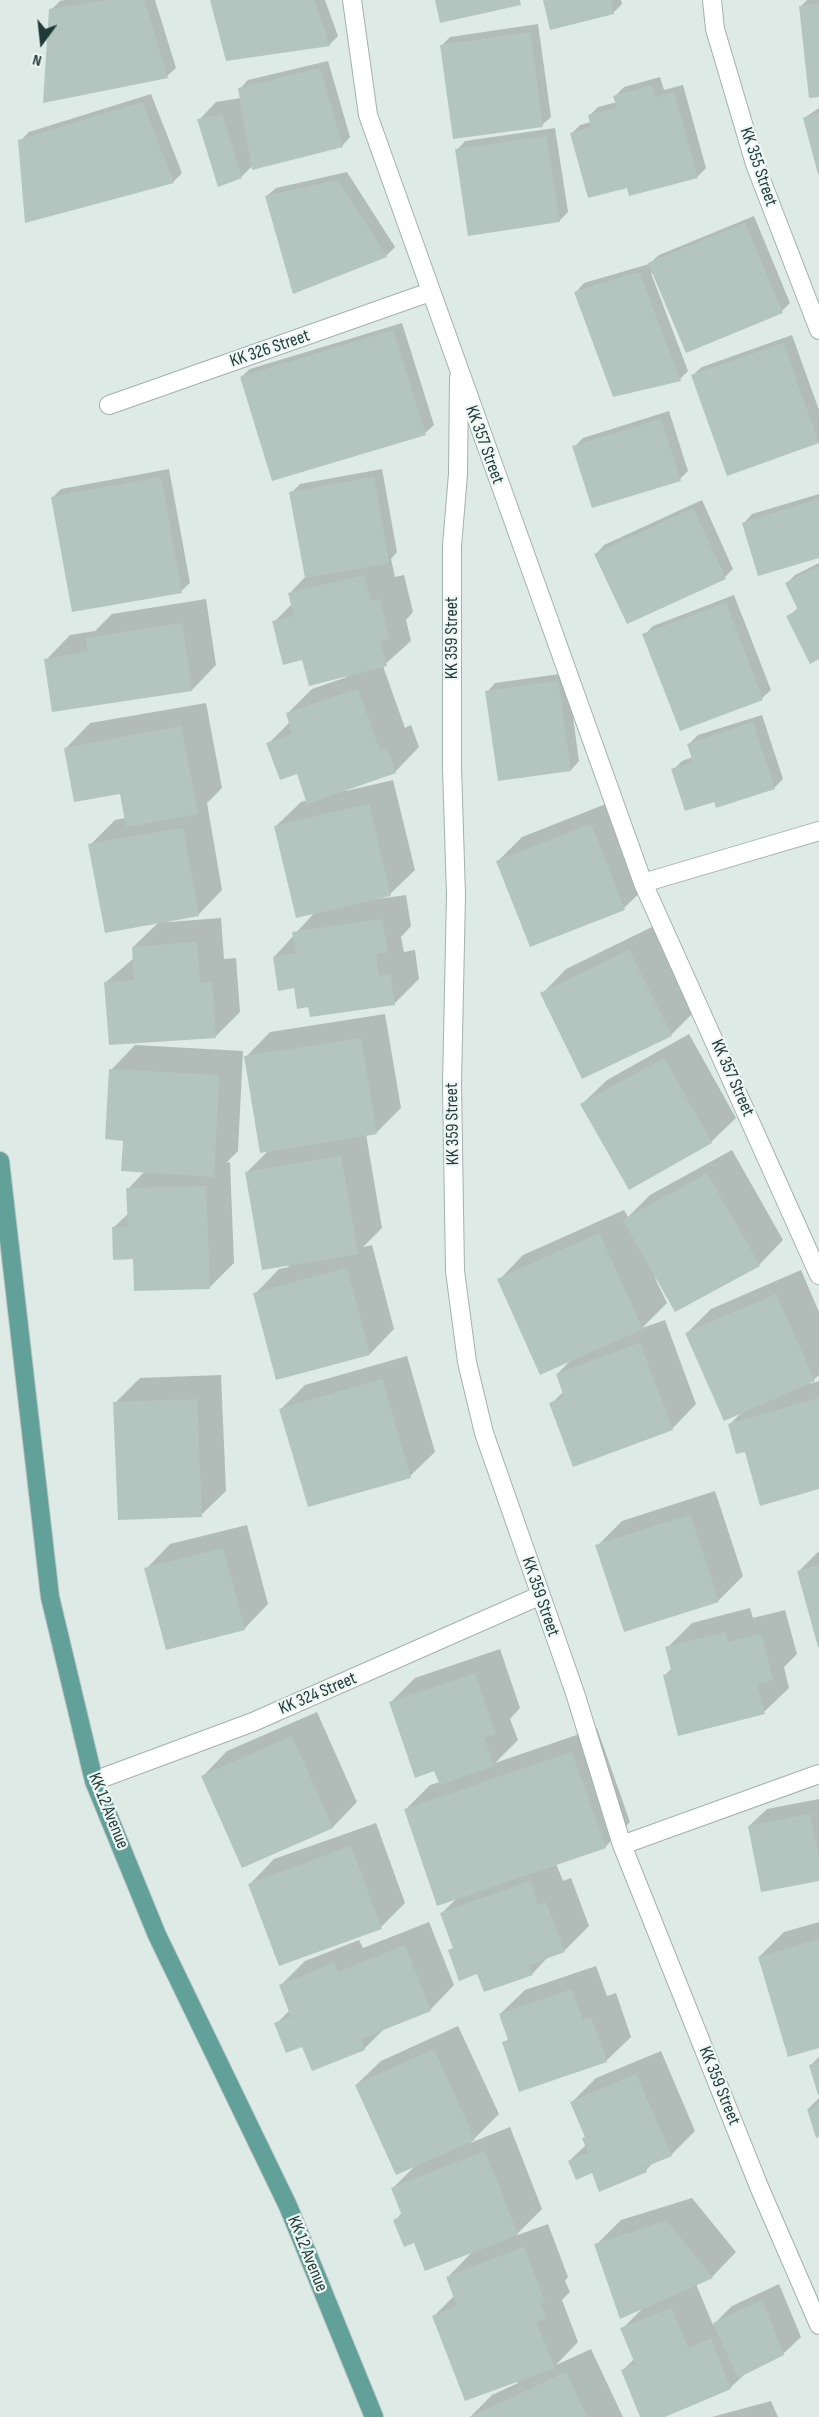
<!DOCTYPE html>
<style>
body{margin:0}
#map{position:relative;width:819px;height:2417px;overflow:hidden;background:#deeae6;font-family:"Sofia Sans Condensed",sans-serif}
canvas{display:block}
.north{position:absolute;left:12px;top:12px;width:60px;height:60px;-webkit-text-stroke:4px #eff7f4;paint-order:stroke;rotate:195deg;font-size:16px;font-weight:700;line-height:24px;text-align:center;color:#1f3a36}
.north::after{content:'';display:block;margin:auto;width:21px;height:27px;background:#1f3a36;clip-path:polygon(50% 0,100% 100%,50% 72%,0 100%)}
</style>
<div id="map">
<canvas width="819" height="2417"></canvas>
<div class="north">N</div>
</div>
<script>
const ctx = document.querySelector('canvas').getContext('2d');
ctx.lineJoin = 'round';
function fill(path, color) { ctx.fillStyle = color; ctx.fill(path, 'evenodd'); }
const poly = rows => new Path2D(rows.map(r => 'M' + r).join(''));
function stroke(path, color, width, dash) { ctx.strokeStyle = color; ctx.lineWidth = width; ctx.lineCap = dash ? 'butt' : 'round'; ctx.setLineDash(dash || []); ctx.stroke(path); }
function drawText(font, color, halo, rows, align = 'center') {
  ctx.font = font + ' "Sofia Sans Condensed",sans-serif'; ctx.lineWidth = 4.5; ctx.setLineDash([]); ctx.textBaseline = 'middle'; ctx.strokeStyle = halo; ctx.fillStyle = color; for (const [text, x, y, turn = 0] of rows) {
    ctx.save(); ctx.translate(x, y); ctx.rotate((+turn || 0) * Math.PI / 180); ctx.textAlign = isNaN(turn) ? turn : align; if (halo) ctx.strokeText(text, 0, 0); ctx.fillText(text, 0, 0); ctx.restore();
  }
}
fill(poly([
 [65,0,155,0,176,68,167,76,51,10,60,1],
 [212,0,325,0,338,36,329,45],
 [544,0,621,0,622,4,613,13],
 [807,0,819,0,819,96,800,7],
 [538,24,551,117,542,125,441,46,450,37],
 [328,61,350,137,342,146,253,165,241,177,199,120,216,102,241,98,240,89,248,80],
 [660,77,664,90,683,85,706,168,697,177,628,186,572,133,580,125,591,122,589,116,598,107,617,102,615,96,624,87],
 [151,94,182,173,173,182,20,141,29,132],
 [819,108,819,170,804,118],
 [555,128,568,212,559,221,457,150,465,141],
 [347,172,395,247,386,256,267,196,276,188],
 [754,216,790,303,782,311,651,273,688,371,680,379,576,292,584,283,649,264,659,255],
 [402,323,434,425,425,433,241,377,250,369],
 [792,335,819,410,819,442,728,474,693,375,702,367],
 [669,411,688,471,680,479,574,447,583,438],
 [169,469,190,583,181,591,52,498,61,489],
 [382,469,397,552,391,559,395,577,404,575,413,612,406,620,411,641,383,666,405,728,411,725,419,747,395,772,345,789,346,791,393,780,415,870,390,894,378,897,378,899,406,895,411,926,401,937,404,952,415,950,419,979,394,1004,309,1006,274,957,315,912,276,826,301,802,308,800,298,772,268,744,290,722,287,714,312,689,347,677,304,658,274,622,292,604,290,593,306,576,291,493,300,484],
 [819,494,819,557,744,523,752,514],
 [702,500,733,569,725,577,596,554,604,545],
 [819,563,819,658,788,617,799,607,786,584,795,575],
 [734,595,771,690,762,698,644,635,653,626],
 [206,599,216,665,192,690,46,660,70,635,95,631,112,614],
 [567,673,579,761,571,770,487,692,495,683],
 [206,703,222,788,207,803,222,890,198,915,169,920,169,922,221,918,224,959,236,958,240,1012,216,1036,106,982,134,958,133,947,159,922,90,845,115,820,126,818,121,792,66,748,90,723],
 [762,715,783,779,774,788,715,800,673,770,682,761,693,757,689,744,698,735],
 [616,800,649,884,624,908,530,945,497,862,522,837],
 [654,926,695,1011,671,1035,542,994,566,969],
 [385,1014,401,1108,376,1133,366,1134,382,1228,363,1247,372,1245,394,1329,370,1354,255,1294,279,1269,289,1267,247,1172,269,1150,246,1057,270,1032],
 [689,1034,736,1118,711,1142,582,1104,607,1080],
 [135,1045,243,1051,238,1151,226,1163,230,1162,234,1263,209,1288,134,1258,113,1228,129,1213,128,1189,145,1171,111,1070],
 [732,1150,783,1240,759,1265,655,1278,667,1303,642,1328,665,1320,696,1404,672,1429,551,1404,564,1391,557,1374,572,1359,499,1280,523,1255,624,1210,628,1217,650,1195],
 [801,1270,819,1312,819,1375,809,1384,819,1381,819,1487,746,1450,729,1425,744,1410,687,1333,711,1309],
 [407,1356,435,1452,410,1476,281,1409,305,1385],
 [221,1375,226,1491,201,1515,115,1403,140,1378],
 [715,1491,743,1576,718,1601,597,1546,622,1521],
 [247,1525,268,1604,244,1629,146,1569,170,1544],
 [819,1551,819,1644,799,1571],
 [750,1608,753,1618,785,1610,797,1654,784,1667,789,1688,764,1712,664,1676,673,1667,667,1648,692,1623],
 [500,1649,520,1708,510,1719,518,1740,495,1763,597,1728,630,1822,605,1847,556,1864,563,1881,571,1878,589,1926,564,1951,549,1956,532,1974,478,1972,450,1950,454,1947,442,1913,458,1897,405,1810,430,1785,440,1782,435,1769,390,1703,415,1678],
 [317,1712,357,1802,333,1827,243,1866,203,1776,227,1751],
 [819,1799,819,1879,749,1826,767,1809],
 [376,1823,405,1903,381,1927,250,1884,274,1859],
 [429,1922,454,1985,430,2010,386,2027,364,2049,303,2045,276,2024,290,2010,281,1985,305,1961,359,1940,363,1948],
 [819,1922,819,2047,759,1957,784,1932],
 [596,1966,607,1996,616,1993,631,2037,606,2061,504,2043,509,2038,500,2014,525,1990],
 [458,2026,499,2114,470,2143,510,2127,542,2209,515,2236,548,2224,568,2277,565,2281,570,2292,562,2300,578,2342,556,2365,591,2349,623,2417,470,2417,492,2395,518,2383,434,2316,455,2295,448,2277,474,2250,415,2241,395,2220,402,2213,393,2188,416,2165,356,2085,381,2061],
 [661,2051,695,2131,671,2155,654,2162,646,2170,593,2171,569,2161,586,2145,583,2139,586,2136,572,2102,596,2078],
 [819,2057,819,2091,811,2065],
 [819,2098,819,2136,808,2109],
 [692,2198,736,2252,712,2277,696,2284,713,2325,732,2306,779,2284,801,2337,783,2354,746,2373,730,2388,661,2417,642,2417,623,2370,635,2358,622,2329,645,2306,596,2245,621,2220],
 [771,2401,778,2417,712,2417]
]), '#0003');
fill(poly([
 [108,0,144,0,168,78,43,103,49,9],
 [210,0,314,0,330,46,226,61],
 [435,0,520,0,521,5,440,23],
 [543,0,611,0,614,14,550,30],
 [819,4,819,97,809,98,799,6],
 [530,32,543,127,453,139,440,45],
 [320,68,343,147,252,170,238,88],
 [652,85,655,98,674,92,698,178,629,196,627,188,588,198,570,133,591,127,588,115,617,108,613,96],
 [142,102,174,183,25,223,18,140],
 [819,113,819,174,818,174,803,118],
 [222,115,242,178,218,187,197,119],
 [546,136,560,222,468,236,455,149],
 [338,180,387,257,293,294,265,196],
 [745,223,783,313,686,353,648,263],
 [639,272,681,381,613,397,574,292],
 [393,330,426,435,272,481,240,377],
 [783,343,819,443,727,476,691,375],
 [661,419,681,481,592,508,572,446],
 [161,477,182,593,72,612,51,497],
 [374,477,389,563,305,578,289,492],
 [819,499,819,558,758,576,742,523],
 [693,508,726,579,627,624,594,554],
 [819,566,819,659,810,664,786,616,798,610,785,583],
 [364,575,371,601,380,599,389,638,380,640,387,666,309,686,302,660,283,665,272,621,294,616,288,593],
 [726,603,763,700,680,731,642,634],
 [182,623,192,691,52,712,44,659,88,652,86,638],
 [558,681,571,771,498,781,485,691],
 [358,689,380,751,387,748,396,773,307,804,297,774,280,780,266,743,292,734,286,713],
 [753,722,775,789,716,808,714,802,685,811,671,769,693,762,687,744],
 [181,726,198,814,126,827,120,794,74,802,64,748],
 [369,804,391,896,296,918,274,826],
 [591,824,625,910,530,947,496,861],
 [183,828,199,916,105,933,88,844],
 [382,919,388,952,376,954,379,976,390,974,395,1005,310,1017,308,1007,297,1009,294,988,278,991,273,957,296,953,292,932],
 [197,942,200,983,212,982,216,1038,109,1045,104,982,134,980,132,947],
 [629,950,672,1036,582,1079,540,993],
 [361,1038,377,1134,260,1153,244,1056],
 [664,1058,712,1143,629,1190,580,1104],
 [109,1069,219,1075,214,1177,121,1171,123,1141,105,1139],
 [341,1156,358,1254,262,1270,245,1172],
 [707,1173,760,1266,675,1312,623,1220],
 [206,1186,210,1289,134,1291,133,1259,113,1260,112,1227,128,1227,126,1188],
 [599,1233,643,1329,540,1375,497,1279],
 [347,1268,370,1355,276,1380,253,1293],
 [776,1294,815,1381,724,1421,685,1333],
 [640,1343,673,1430,573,1467,549,1403,564,1397,556,1374],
 [382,1379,411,1478,308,1507,279,1409],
 [819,1398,819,1489,760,1506,745,1452,736,1454,728,1424],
 [197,1399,202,1517,118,1520,113,1402],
 [690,1515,719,1602,624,1632,595,1545],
 [223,1548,245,1630,166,1650,144,1568],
 [819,1565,819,1647,818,1647,797,1571],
 [726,1632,728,1642,761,1634,773,1680,757,1684,765,1714,678,1736,663,1675,672,1673,665,1647],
 [475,1673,496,1734,484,1738,494,1766,440,1785,434,1771,415,1778,389,1702],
 [292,1736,333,1828,242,1868,201,1776],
 [572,1752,606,1848,437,1906,404,1809],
 [810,1814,819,1858,819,1881,761,1892,748,1826],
 [351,1846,382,1929,279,1966,248,1884],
 [530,1881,538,1905,546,1902,565,1952,529,1965,533,1975,484,1992,477,1974,459,1981,448,1950,453,1948,440,1913],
 [819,1939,819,2048,788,2057,758,1957],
 [405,1945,431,2011,361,2039,365,2050,312,2071,302,2047,286,2053,274,2023,291,2017,279,1985,334,1963,338,1972],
 [572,1989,583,2020,591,2017,607,2062,519,2092,502,2042,508,2040,499,2014],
 [434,2049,475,2140,396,2175,355,2085],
 [819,2062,819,2095,818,2095,809,2065],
 [636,2074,672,2156,645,2167,647,2172,599,2192,592,2173,576,2180,568,2161,588,2153,582,2138,585,2137,570,2102],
 [819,2105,819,2137,816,2138,807,2109],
 [485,2151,518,2235,425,2271,414,2243,404,2247,393,2220,402,2216,391,2188],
 [667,2221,713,2278,620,2319,594,2244],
 [524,2247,545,2303,540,2304,546,2318,536,2322,555,2368,465,2401,432,2316,457,2306,446,2277],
 [762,2300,784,2355,738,2378,713,2323],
 [672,2308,688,2348,711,2339,731,2389,665,2417,640,2417,621,2370,635,2364,620,2328],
 [566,2372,587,2417,470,2417]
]), '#b4c5c0');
const minor = poly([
 [352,0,368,115,643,883,819,1275],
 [712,0,715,29,755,164,819,330],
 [459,377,458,474,452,546,452,768,456,895,452,1084,455,1271,467,1362,484,1433,575,1693,622,1845,760,2189,819,2325],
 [109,405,430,292],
 [643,883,819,831],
 [94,1781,253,1722,539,1596],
 [622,1845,819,1774]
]);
const major = poly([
 [0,1161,50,1597,94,1781,157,1935,288,2206,374,2417]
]);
stroke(minor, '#a1b2ae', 20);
stroke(major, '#bcc4c3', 20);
stroke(minor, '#fff', 18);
stroke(major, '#61a199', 18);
drawText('18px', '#1f3a36', '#eff7f4', [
 ["KK 355 Street",758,167,71],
 ["KK 326 Street",270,349,-19],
 ["KK 357 Street",484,445,70],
 ["KK 359 Street",452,638,-90],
 ["KK 357 Street",732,1078,66],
 ["KK 359 Street",453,1124,-91],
 ["KK 359 Street",540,1597,71],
 ["KK 324 Street",318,1694,-23],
 ["KK 12 Avenue",108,1811,68],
 ["KK 359 Street",719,2086,68],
 ["KK 12 Avenue",307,2254,68]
]);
</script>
